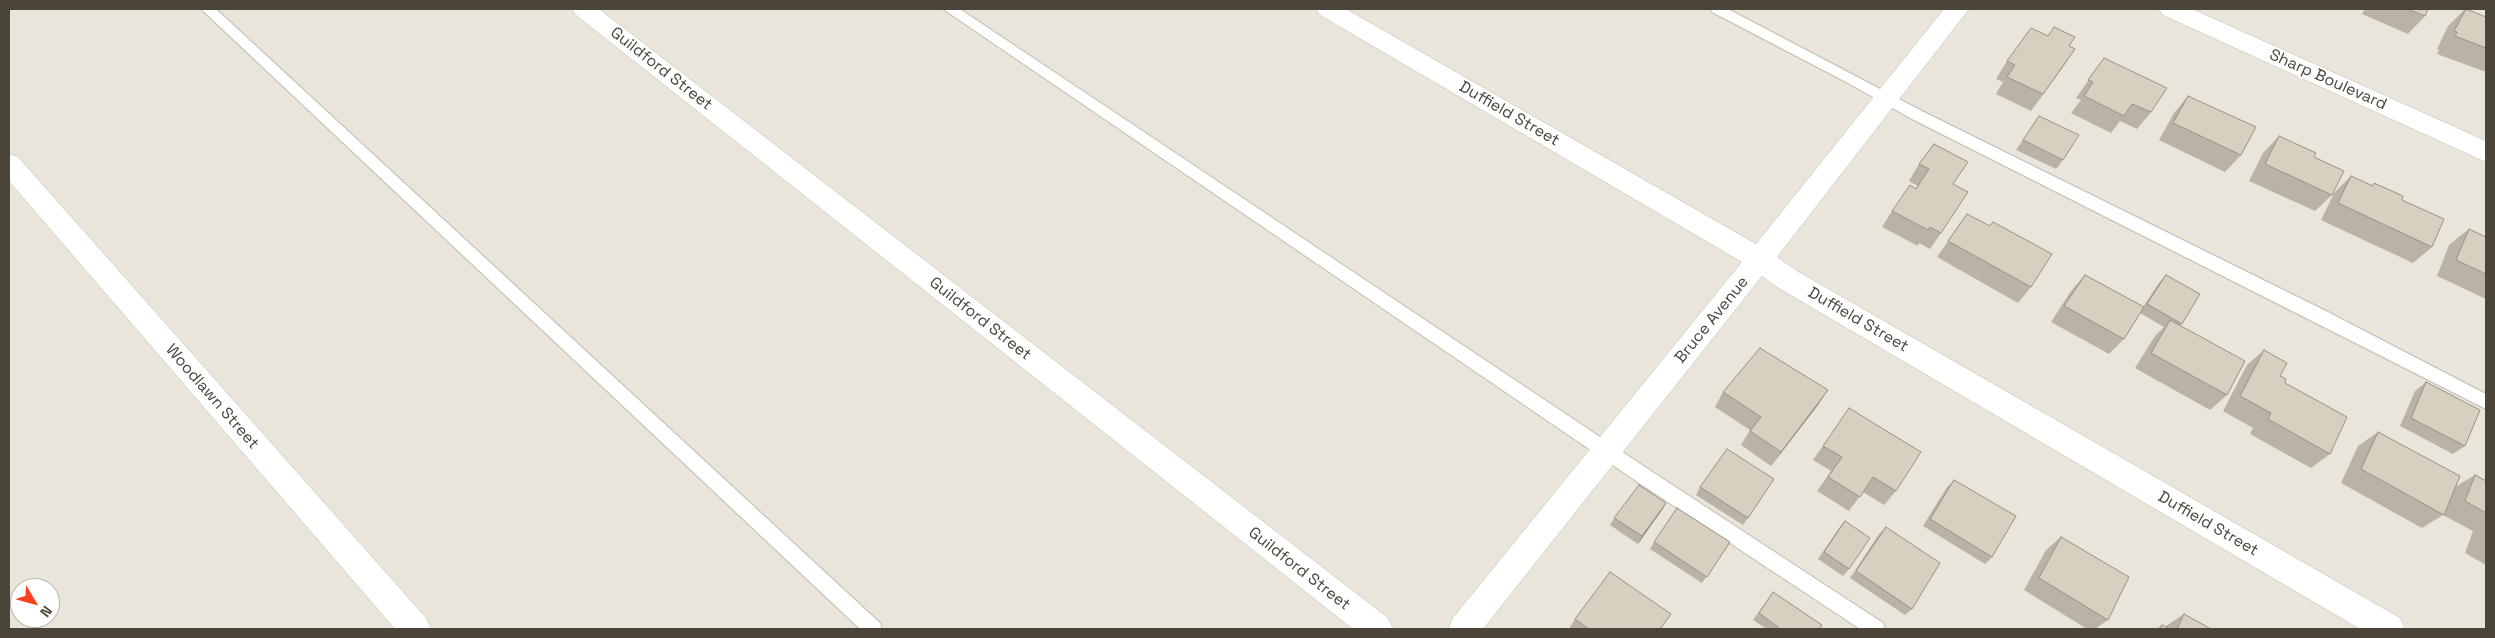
<!DOCTYPE html>
<style>
body{margin:0}
#map{position:relative;width:2495px;height:638px;overflow:hidden;background:#f6f3ec;font-family:"Space Grotesk",sans-serif}
canvas{display:block}
.frame{position:absolute;inset:0;border:10px solid #4b4439;pointer-events:none}
.north{position:absolute;left:10px;top:578px;width:50px;height:50px;box-sizing:border-box;background:#fff;border:1px solid #b7b4b0;border-radius:50%;rotate:127deg;font-size:14px;font-weight:700;line-height:20px;text-align:center;color:#4b4439}
.north::after{content:'';display:block;margin:auto;width:18px;height:22px;background:#fc3f1d;clip-path:polygon(50% 0,100% 100%,50% 72%,0 100%)}
</style>
<div id="map">
<canvas width="2495" height="638"></canvas>
<div class="frame"></div>
<div class="north">N</div>
</div>
<script>
const ctx = document.querySelector('canvas').getContext('2d');
ctx.lineJoin = 'round';
function fill(path, color) { ctx.fillStyle = color; ctx.fill(path, 'evenodd'); }
const poly = rows => new Path2D(rows.map(r => 'M' + r).join(''));
function stroke(path, color, width, dash) { ctx.strokeStyle = color; ctx.lineWidth = width; ctx.lineCap = dash ? 'butt' : 'round'; ctx.setLineDash(dash || []); ctx.stroke(path); }
function drawText(font, color, halo, rows, align = 'center') {
  ctx.font = font + ' "Space Grotesk",sans-serif'; ctx.lineWidth = 4.5; ctx.setLineDash([]); ctx.textBaseline = 'middle'; ctx.strokeStyle = halo; ctx.fillStyle = color; for (const [text, x, y, turn = 0] of rows) {
    ctx.save(); ctx.translate(x, y); ctx.rotate((+turn || 0) * Math.PI / 180); ctx.textAlign = isNaN(turn) ? turn : align; if (halo) ctx.strokeText(text, 0, 0); ctx.fillText(text, 0, 0); ctx.restore();
  }
}
fill(poly([
 [9,9,2486,9,2486,629,9,629],
 [20,588,50,588,50,618,20,618]
]), '#eae5da');
const service = poly([
 [201,9,216,9,880,623,882,629,860,629,201,9],
 [943,9,960,9,1645,467,1883,623,1885,629,1860,629,1633,479,943,9],
 [1710,9,1728,9,1922,111,2326,311,2486,394,2486,409,1912,119,1846,82,1712,12,1710,9]
]);
const minor = poly([
 [572,9,599,9,1388,618,1393,629,1353,629,576,15,572,9],
 [1316,9,1346,9,1756,244,1944,9,1969,9,1777,257,1797,271,2400,618,2405,629,2360,629,1777,287,1762,276,1483,629,1448,629,1453,618,1742,262,1320,15,1316,9],
 [2159,9,2192,9,2486,141,2486,162,2163,15,2159,9],
 [9,154,18,157,426,618,431,629,395,629,9,181,9,154]
]);
stroke(service, '#c2bbae', 2);
stroke(minor, '#c2bbae', 1);
fill(service, '#fff');
fill(minor, '#fff');
fill(poly([
 [2365,9,2428,9,2425,16,2408,34,2362,14],
 [2465,9,2486,17,2486,72,2437,54,2439,50,2437,49,2448,26],
 [2069,46,2075,49,2031,111,1996,94,2003,82,1996,79,2007,61],
 [2104,58,2151,112,2137,129,2120,121,2111,133,2071,113,2081,100,2076,98],
 [2188,96,2241,155,2225,172,2159,140,2174,113],
 [2039,116,2063,160,2056,169,2016,150],
 [2279,136,2314,157,2332,195,2315,211,2249,181,2263,153],
 [1934,144,1954,184,1941,233,1930,249,1919,243,1918,246,1882,227,1892,211,1916,189,1918,186,1909,181,1919,164],
 [2351,176,2372,186,2374,183,2402,200,2432,247,2413,263,2321,220,2334,193],
 [1967,214,1990,226,1993,222,2031,287,2018,303,1937,257],
 [2469,229,2486,237,2486,299,2437,276,2449,245],
 [2085,275,2143,307,2158,284,2166,275,2182,324,2180,326,2227,395,2210,410,2135,368,2155,336,2164,327,2140,313,2124,339,2109,354,2051,322,2071,291],
 [2264,350,2330,454,2311,468,2250,434,2253,428,2223,411,2247,365],
 [2426,382,2465,446,2453,454,2400,426,2415,391],
 [1723,392,1818,405,1771,466,1741,445,1750,430,1715,407],
 [1839,423,1896,491,1884,505,1863,492,1849,511,1817,491,1831,471,1813,460],
 [2378,432,2455,487,2475,475,2486,481,2486,565,2465,553,2473,531,2443,515,2422,528,2341,483,2358,446],
 [1774,479,1743,525,1696,495,1700,487],
 [1954,480,1992,557,1985,564,1923,526,1947,487],
 [1666,503,1662,510,1638,544,1610,525,1614,518],
 [1845,521,1849,569,1843,576,1818,559,1839,528],
 [1886,527,1912,609,1905,615,1850,578,1879,534],
 [2061,537,2108,620,2095,629,2087,629,2024,590,2046,550],
 [1654,542,1730,542,1702,583,1650,549],
 [1773,592,1819,629,1767,629,1753,620],
 [2184,614,2211,629,2156,629,2162,625,2166,627,2166,626],
 [1575,619,1661,629,1569,629]
]), '#bab2a6');
fill(poly([
 [2075,49,2063,67,2031,111,2043,94],
 [1828,390,1818,405,1771,466,1781,452],
 [1666,503,1662,510,1638,544,1642,536]
]), '#979187');
const building = poly([
 [2407,9,2428,9,2425,16,2407,9],
 [2466,9,2486,17,2486,48,2455,36,2457,32,2454,31,2466,9],
 [2054,27,2075,37,2069,46,2075,49,2043,94,2007,77,2015,65,2007,61,2031,28,2048,36,2054,27],
 [2104,58,2167,88,2151,112,2132,104,2124,116,2084,96,2093,82,2088,80,2104,58],
 [2188,96,2256,127,2241,155,2173,123,2188,96],
 [2039,116,2079,135,2063,160,2023,140,2039,116],
 [2279,136,2316,153,2314,157,2344,171,2332,195,2265,164,2279,136],
 [1934,144,1968,162,1953,184,1968,192,1941,233,1930,227,1928,230,1892,211,1910,185,1916,189,1929,169,1919,164,1934,144],
 [2351,176,2373,186,2374,183,2403,196,2402,200,2444,219,2432,247,2338,203,2351,176],
 [1967,214,1990,226,1993,222,2052,254,2031,287,1948,241,1967,214],
 [2469,229,2486,237,2486,274,2456,260,2469,229],
 [2085,275,2144,307,2124,339,2064,306,2085,275],
 [2166,275,2200,294,2182,324,2147,304,2166,275],
 [2170,320,2245,361,2227,395,2151,353,2170,320],
 [1760,348,1828,390,1781,452,1750,431,1761,417,1723,392,1760,348],
 [2264,350,2287,363,2280,376,2286,379,2285,383,2347,417,2330,454,2268,419,2271,413,2240,396,2264,350],
 [2426,382,2480,410,2465,446,2411,418,2426,382],
 [1849,408,1921,452,1896,491,1873,477,1860,497,1828,477,1842,457,1823,446,1849,408],
 [2378,432,2460,476,2444,515,2361,469,2378,432],
 [1727,449,1774,479,1748,518,1700,487,1727,449],
 [2475,475,2486,481,2486,513,2465,501,2475,475],
 [1954,480,2016,516,1992,557,1930,519,1954,480],
 [1639,485,1666,503,1642,536,1614,518,1639,485],
 [1677,508,1730,542,1707,577,1654,542,1677,508],
 [1845,521,1870,538,1849,569,1824,552,1845,521],
 [1886,527,1940,563,1912,609,1856,571,1886,527],
 [2061,537,2129,577,2108,620,2039,578,2061,537],
 [1610,572,1671,614,1660,629,1589,629,1575,619,1610,572],
 [1773,592,1822,625,1819,629,1777,629,1778,627,1759,613,1773,592],
 [2184,614,2211,629,2177,629,2184,614],
 [2162,625,2170,629,2160,629,2162,625]
]);
fill(building, '#d8cfc1');
stroke(building, '#979187', 1);
drawText('16px', '#4b4439', '#fff', [
 ["Guildford Street",661,69,38],
 ["Sharp Boulevard",2328,80,24],
 ["Duffield Street",1509,114,30],
 ["Guildford Street",980,319,38],
 ["Bruce Avenue",1712,320,-51],
 ["Duffield Street",1858,320,30],
 ["Woodlawn Street",212,397,49],
 ["Duffield Street",2208,524,30],
 ["Guildford Street",1299,569,38]
]);
</script>
